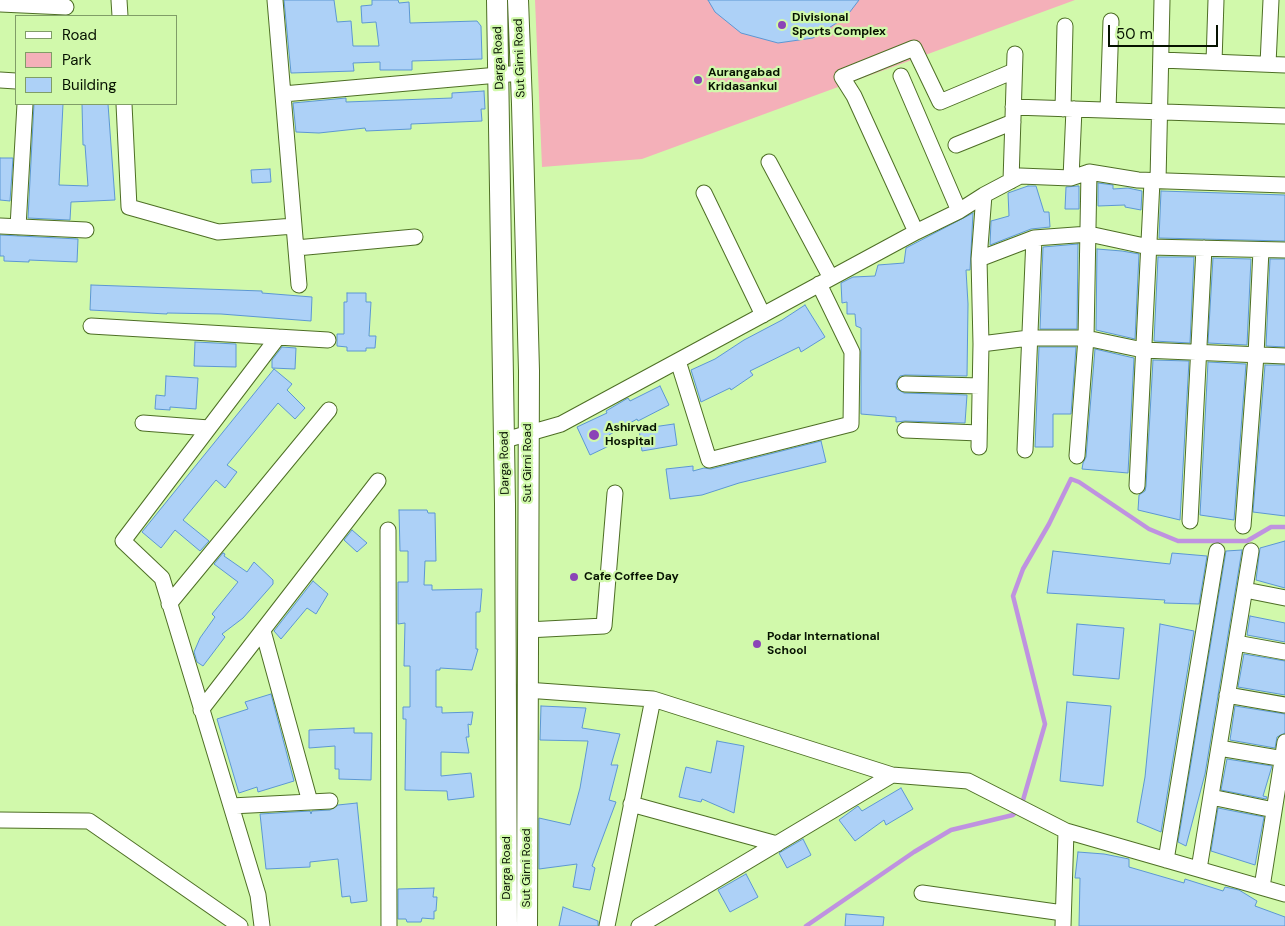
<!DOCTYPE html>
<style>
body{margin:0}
#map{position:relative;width:1285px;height:926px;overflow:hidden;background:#d1f9ab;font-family:"DM Sans",sans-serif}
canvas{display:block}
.legend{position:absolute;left:15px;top:15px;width:162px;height:90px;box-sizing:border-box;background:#d1f9ab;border:1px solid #809d67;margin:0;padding:6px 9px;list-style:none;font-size:15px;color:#061200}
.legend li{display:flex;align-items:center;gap:10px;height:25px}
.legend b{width:25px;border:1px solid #809d67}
.scale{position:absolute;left:1108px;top:25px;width:110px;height:22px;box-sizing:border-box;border:2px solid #061200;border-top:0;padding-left:6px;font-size:15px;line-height:18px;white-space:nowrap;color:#061200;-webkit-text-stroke:4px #d1f9ab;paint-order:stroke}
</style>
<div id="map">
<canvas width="1285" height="926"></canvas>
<ul class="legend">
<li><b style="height:6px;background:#fff"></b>Road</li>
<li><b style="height:14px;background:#f4b0b9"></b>Park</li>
<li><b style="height:14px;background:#add1f7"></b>Building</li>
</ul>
<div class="scale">50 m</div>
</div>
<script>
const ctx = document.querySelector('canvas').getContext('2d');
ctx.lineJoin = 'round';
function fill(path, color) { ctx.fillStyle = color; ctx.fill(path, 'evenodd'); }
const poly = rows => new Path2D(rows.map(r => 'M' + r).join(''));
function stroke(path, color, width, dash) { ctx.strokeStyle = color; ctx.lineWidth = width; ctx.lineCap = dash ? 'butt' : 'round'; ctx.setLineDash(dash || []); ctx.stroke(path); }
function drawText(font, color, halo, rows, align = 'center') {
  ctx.font = font + ' "DM Sans",sans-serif'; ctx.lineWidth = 4.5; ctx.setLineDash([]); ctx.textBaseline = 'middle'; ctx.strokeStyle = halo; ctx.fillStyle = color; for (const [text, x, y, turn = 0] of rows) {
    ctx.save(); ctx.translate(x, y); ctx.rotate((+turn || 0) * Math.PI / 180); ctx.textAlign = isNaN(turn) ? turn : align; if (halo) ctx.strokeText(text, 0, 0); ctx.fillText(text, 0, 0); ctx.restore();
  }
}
fill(poly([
 [535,0,1075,0,642,159,542,167]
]), '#f4b0b9');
stroke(poly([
 [806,926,914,852,951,830,1013,815,1021,807,1045,724,1013,596,1023,569,1049,524,1071,479,1079,482,1149,529,1178,541,1247,541,1271,527,1285,527]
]), '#bf92e0', 4.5);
const building = poly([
 [284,0,334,0,337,22,351,21,353,46,379,46,376,22,362,23,361,6,372,5,372,0,398,0,399,3,409,2,410,23,477,21,481,26,482,59,412,61,412,70,380,70,380,62,353,63,354,71,291,73,284,0],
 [708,0,859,0,846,17,813,38,778,43,741,33,715,12,708,0],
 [484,91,485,109,481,109,482,121,411,124,411,129,366,131,365,128,319,133,296,132,293,103,346,98,346,102,452,98,452,93,484,91],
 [34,104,63,104,59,185,88,186,85,145,83,145,82,104,108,104,115,200,71,202,70,220,28,218,34,104],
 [0,158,13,158,10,201,0,200,0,158],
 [270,169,271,182,252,183,251,170,270,169],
 [1098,183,1113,185,1113,189,1128,188,1142,191,1141,210,1125,207,1125,205,1098,206,1098,183],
 [1028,186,1036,186,1044,212,1049,212,1050,227,1031,229,990,245,991,221,1009,216,1008,193,1028,186],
 [1078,186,1079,186,1079,209,1065,209,1066,187,1078,186],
 [1161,191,1285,195,1285,241,1159,238,1161,191],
 [973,213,970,270,966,270,968,304,967,376,905,375,900,376,896,383,897,389,904,393,967,395,965,423,905,421,896,422,896,417,861,414,861,328,856,326,855,314,847,314,847,302,842,303,841,283,853,277,875,276,878,265,904,263,906,248,973,213],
 [0,235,78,239,77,262,29,260,29,262,4,261,4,256,0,256,0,235],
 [1078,244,1077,329,1040,329,1043,247,1078,244],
 [1097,249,1122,251,1139,254,1135,339,1096,330,1097,249],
 [1158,257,1194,257,1190,343,1154,341,1158,257],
 [1213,258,1251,259,1247,345,1208,343,1213,258],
 [1270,259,1285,259,1285,347,1266,346,1270,259],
 [91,285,262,291,262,293,312,297,311,321,221,314,167,313,167,314,90,310,91,285],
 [347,293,366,293,366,302,371,302,369,336,376,336,375,348,366,348,366,351,347,351,347,347,337,346,337,334,344,334,344,302,347,302,347,293],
 [805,305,825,337,801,352,799,347,750,371,753,375,731,390,730,388,701,402,691,370,715,359,744,340,782,320,805,305],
 [195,342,236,344,236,367,194,366,195,342],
 [282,347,296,348,295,369,272,368,272,360,282,347],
 [1039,347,1076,347,1071,414,1053,414,1053,447,1035,447,1039,347],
 [1095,349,1134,358,1128,473,1082,469,1083,463,1086,457,1095,349],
 [1153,360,1189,361,1180,520,1138,510,1139,495,1145,491,1146,486,1153,360],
 [1208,362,1246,364,1234,520,1200,515,1208,362],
 [1265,365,1285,365,1285,516,1253,512,1265,365],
 [274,369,292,384,287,390,305,408,295,419,278,403,227,465,237,472,225,488,216,480,183,520,209,541,200,551,175,530,161,548,142,532,274,369],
 [166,376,198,378,196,409,170,407,170,410,155,409,156,395,165,396,166,376],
 [660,386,669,405,638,421,637,419,609,435,613,444,590,455,577,427,607,413,606,411,628,398,630,401,660,386],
 [674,424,677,445,642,451,639,429,674,424],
 [821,441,826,462,739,483,702,495,670,499,666,469,693,466,693,471,704,468,711,469,821,441],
 [399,510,427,510,428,513,435,513,436,561,425,561,424,585,432,585,432,590,482,589,480,612,476,612,476,649,478,649,472,670,440,668,440,670,436,670,436,707,442,707,442,713,473,712,471,725,468,724,469,737,466,737,469,753,441,752,441,776,471,773,474,797,448,800,447,791,405,790,406,719,403,719,403,707,410,707,410,666,404,666,405,623,398,624,398,582,408,582,408,551,400,551,399,510],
 [352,530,367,543,357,552,344,540,352,530],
 [1285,541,1285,588,1256,580,1260,548,1285,541],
 [1242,550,1205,774,1186,846,1178,842,1226,551,1242,550],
 [1053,551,1170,564,1172,553,1207,556,1199,604,1164,603,1165,600,1047,593,1053,551],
 [223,553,225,554,224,556,247,572,254,562,273,580,273,584,243,618,222,634,225,637,203,666,197,662,194,652,200,638,215,617,212,614,238,582,214,564,223,553],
 [313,581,328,594,316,614,307,608,281,639,274,631,313,581],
 [1250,616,1285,623,1285,642,1247,635,1250,616],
 [1077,624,1124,628,1119,679,1073,675,1077,624],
 [1160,624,1194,631,1161,832,1137,822,1145,777,1160,624],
 [1244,654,1285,661,1285,695,1238,687,1244,654],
 [271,694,294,781,258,792,257,787,239,793,217,719,248,709,245,702,271,694],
 [1067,702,1111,706,1103,786,1060,781,1067,702],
 [541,706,586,708,582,728,620,734,611,765,618,765,609,800,616,802,592,866,595,868,590,890,573,887,577,864,539,869,539,818,570,825,580,788,588,741,540,740,541,706],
 [1235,706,1285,714,1285,733,1277,737,1275,748,1230,740,1235,706],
 [354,728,354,733,372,733,371,780,339,779,339,769,335,769,335,746,309,748,309,730,354,728],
 [717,741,744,746,734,813,702,799,701,802,679,797,686,767,711,773,717,741],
 [1227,759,1272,766,1263,796,1267,797,1266,799,1221,790,1227,759],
 [901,788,913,809,886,825,884,820,855,841,839,820,858,806,862,811,901,788],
 [357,803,367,901,351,903,350,896,342,897,338,859,310,862,310,867,266,869,260,814,310,811,311,814,312,811,330,810,338,805,357,803],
 [1218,808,1264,817,1255,865,1211,851,1218,808],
 [803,839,811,855,787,868,779,853,803,839],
 [1078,852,1104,854,1129,859,1129,867,1184,883,1185,879,1223,891,1225,887,1239,890,1257,901,1255,906,1285,917,1285,926,1079,926,1080,878,1075,878,1078,852],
 [746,874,758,897,730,912,718,890,746,874],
 [434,888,433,897,437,897,436,911,434,911,434,919,422,918,421,922,407,922,406,919,398,919,398,889,434,888],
 [563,907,598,921,598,926,559,926,563,907],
 [846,914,884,917,883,926,845,926,846,914]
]);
fill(building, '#add1f7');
stroke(building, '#5c97d3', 1);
const minor = poly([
 [119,0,120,16],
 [275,0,299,285],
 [0,4,66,7],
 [1161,60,1285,65],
 [1214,62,1216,0],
 [1268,64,1271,0],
 [901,76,959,211],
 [0,80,16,81],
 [283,94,521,73],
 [124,104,129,207,218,232,294,226],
 [1013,107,1285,116],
 [1063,109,1065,26],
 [1108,110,1111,21],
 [956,145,1013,122],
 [769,162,831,278],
 [1071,178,1074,109],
 [1011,181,1015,54],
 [1158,181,1162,0],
 [704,193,763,315],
 [0,226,86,230],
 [18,227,25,104],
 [916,232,854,96,842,77,914,48,940,102,1014,71],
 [296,248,415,237],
 [979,259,1034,238,1089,234,1149,247,1285,250],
 [91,326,328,340],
 [981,344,1029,338,1086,338,1143,350,1285,356],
 [678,361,709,460,851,424,852,352,819,284],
 [905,384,980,386],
 [143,423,209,428],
 [905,430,979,433],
 [505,440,561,424,916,232,959,211,984,195,1020,176,1071,178,1089,172,1138,180,1285,185],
 [979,447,981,344,979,259,984,195],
 [1025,450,1034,238],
 [1077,456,1086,338,1089,172],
 [1137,486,1152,181],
 [1190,521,1204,248],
 [1243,526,1256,355,1261,250],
 [388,530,389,926],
 [1245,590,1285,598],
 [169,604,329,410],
 [527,630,604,626,615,493],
 [263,631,310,802],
 [1236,643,1285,652],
 [526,690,653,699,892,775,968,781,1066,831,1285,894],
 [1227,695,1285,705],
 [201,710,378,481],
 [1219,748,1285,759],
 [1211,797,1274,810],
 [631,804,777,844],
 [231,806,330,801],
 [0,820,89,821,240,926],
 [1166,860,1217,551],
 [1199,869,1251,551],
 [1262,887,1285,742],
 [922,893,1063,913],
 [262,926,258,895,162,578,123,541,278,337],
 [607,926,653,699],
 [639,926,892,775],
 [1063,926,1066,831]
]);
const major = poly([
 [497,0,505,504,507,926],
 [518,0,522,104,529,371,527,926]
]);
stroke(minor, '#4e6f25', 17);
stroke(major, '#4e6f25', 22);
stroke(minor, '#fff', 15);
stroke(major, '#fff', 20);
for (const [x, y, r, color] of [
 [782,25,5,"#8b44b7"],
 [698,80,5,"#8b44b7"],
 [594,435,6,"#8b44b7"],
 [574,577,5,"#8b44b7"],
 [757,644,5,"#8b44b7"]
]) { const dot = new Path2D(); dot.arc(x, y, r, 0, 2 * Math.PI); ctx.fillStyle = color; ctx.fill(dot); stroke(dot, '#d1f9ab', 2); }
drawText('bold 12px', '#061200', '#d1f9ab', [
 ["Divisional",792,18],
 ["Sports Complex",792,32],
 ["Aurangabad",708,73],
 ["Kridasankul",708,87],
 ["Ashirvad",605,428],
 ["Hospital",605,442],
 ["Cafe Coffee Day",584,577],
 ["Podar International",767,637],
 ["School",767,651]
], 'left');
drawText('12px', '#061200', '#d1f9ab', [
 ["Darga Road",499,58,-92],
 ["Sut Girni Road",520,58,-92],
 ["Darga Road",505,463,-91],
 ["Sut Girni Road",528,463,-90],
 ["Darga Road",507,868,-90],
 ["Sut Girni Road",527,868,-90]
]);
</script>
